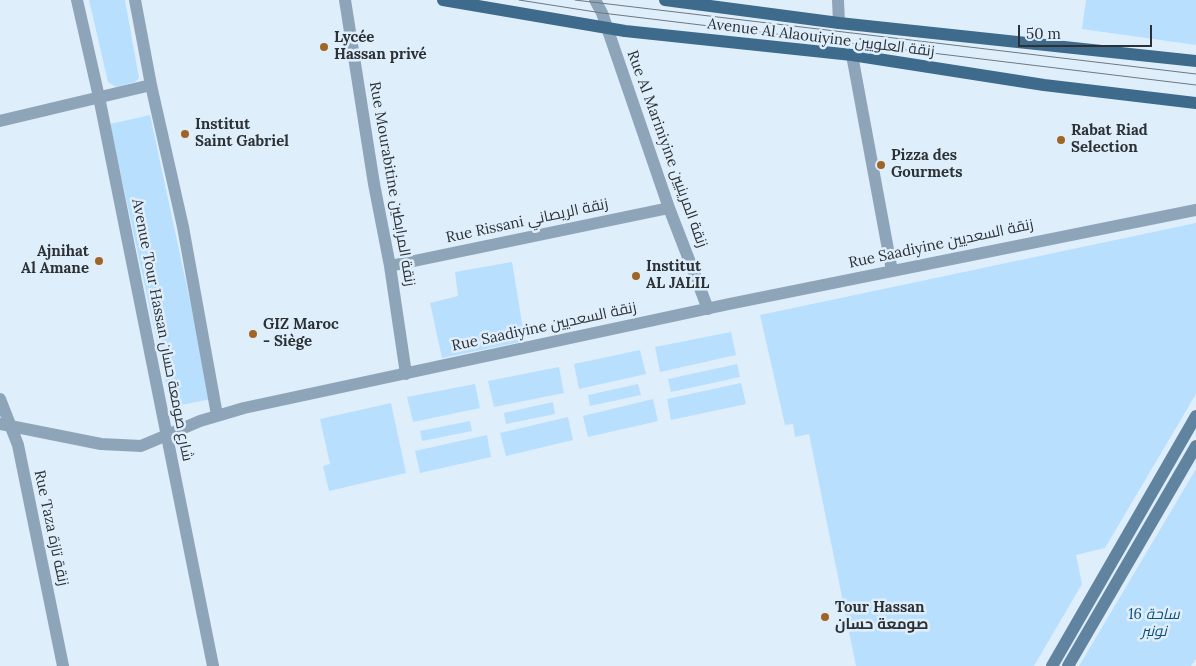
<!DOCTYPE html>
<meta charset="utf-8">
<style>
body{margin:0}
#map{position:relative;width:1196px;height:666px;overflow:hidden;background:#dfeefb;font-family:Lora,serif}
canvas{display:block}
.scale{position:absolute;left:1018px;top:25px;width:134px;height:22px;box-sizing:border-box;border:2px solid #2c3136;border-top:0;padding-left:6px;font-size:15px;line-height:18px;white-space:nowrap;color:#2c3136;-webkit-text-stroke:4px #dfeefb;paint-order:stroke}
</style>
<div id="map">
<canvas width="1196" height="666"></canvas>
<div class="scale">50 m</div>
</div>
<script>
const ctx = document.querySelector('canvas').getContext('2d');
ctx.lineJoin = 'round';
function fill(path, color) { ctx.fillStyle = color; ctx.fill(path, 'evenodd'); }
const poly = rows => new Path2D(rows.map(r => 'M' + r).join(''));
function stroke(path, color, width, dash) { ctx.strokeStyle = color; ctx.lineWidth = width; ctx.lineCap = dash ? 'butt' : 'round'; ctx.setLineDash(dash || []); ctx.stroke(path); }
function drawText(font, color, halo, rows, align = 'center') {
  ctx.font = font + ' Lora,Cairo,serif'; ctx.lineWidth = 5; ctx.setLineDash([]); ctx.textBaseline = 'middle'; ctx.strokeStyle = halo; ctx.fillStyle = color; for (const [text, x, y, turn = 0] of rows) {
    ctx.save(); ctx.translate(x, y); ctx.rotate((+turn || 0) * Math.PI / 180); ctx.textAlign = isNaN(turn) ? turn : align; if (halo) ctx.strokeText(text, 0, 0); ctx.fillText(text, 0, 0); ctx.restore();
  }
}
fill(poly([
 [89,0,125,0,137,67,139,78,135,82,116,87,108,82],
 [1086,0,1196,0,1196,45,1082,29],
 [150,115,211,399,171,407,110,124],
 [1196,223,1196,394,1105,548,1076,555,1082,584,1034,666,856,666,809,434,795,437,793,424,785,425,760,315],
 [512,262,525,341,442,358,430,303,458,296,455,272],
 [731,332,736,355,660,372,655,347],
 [640,350,646,374,579,389,574,364],
 [737,364,740,377,671,392,668,379],
 [559,367,564,393,494,407,488,381],
 [741,383,746,404,671,420,667,399],
 [475,384,480,408,413,422,407,397],
 [638,384,641,395,590,406,588,395],
 [653,399,658,421,588,437,583,416],
 [553,402,555,414,506,424,504,413],
 [391,403,406,473,329,491,323,466,330,464,320,419],
 [568,417,573,440,506,456,500,433],
 [470,421,472,431,422,441,420,431],
 [487,435,491,457,420,473,415,451],
 [1196,469,1196,659,1191,666,1079,666]
]), '#b9dffe');
stroke(poly([
 [77,0,99,97,213,666],
 [135,0,151,85,183,227,217,415],
 [345,0,374,184,390,266,406,374],
 [595,0,602,13,669,208,708,309],
 [838,0,839,23],
 [852,55,892,271],
 [0,121,151,85],
 [390,266,669,208],
 [0,399,18,445,63,666],
 [0,424,101,444,141,446,200,421,244,408,729,304,1196,210]
]), '#8ea5b9', 12);
stroke(poly([
 [1052,666,1196,416],
 [1068,666,1196,446]
]), '#60839f', 12);
stroke(poly([
 [443,0,625,31,852,55,1044,85,1196,103],
 [665,0,839,23,1196,61]
]), '#3e6a8c', 12);
stroke(poly([
 [519,0,602,13,1196,85],
 [575,0,1196,74]
]), '#6f777f', 1);
for (const [x, y, r, color] of [
 [324,47,5,"#a06526"],
 [185,134,5,"#a06526"],
 [1061,140,5,"#a06526"],
 [881,165,5,"#a06526"],
 [99,261,5,"#a06526"],
 [636,276,5,"#a06526"],
 [253,334,5,"#a06526"],
 [825,617,5,"#a06526"]
]) { const dot = new Path2D(); dot.arc(x, y, r, 0, 2 * Math.PI); ctx.fillStyle = color; ctx.fill(dot); stroke(dot, '#dfeefb', 2); }
drawText('bold 15px', '#2c3136', '#dfeefb', [
 ["Lycée",334,38],
 ["Hassan privé",334,55],
 ["Institut",195,125],
 ["Saint Gabriel",195,142],
 ["Rabat Riad",1071,131],
 ["Selection",1071,148],
 ["Pizza des",891,156],
 ["Gourmets",891,173],
 ["Ajnihat",89,252,"right"],
 ["Al Amane",89,269,"right"],
 ["Institut",646,267],
 ["AL JALIL",646,284],
 ["GIZ Maroc",263,325],
 ["- Siège",263,342],
 ["Tour Hassan",835,608],
 ["صومعة حسان",835,625]
], 'left');
drawText('15px', '#2c3136', '#dfeefb', [
 ["Avenue Al Alaouiyine زنقة العلويين",821,38,7],
 ["Rue Al Mariniyine زنقة المرينيين",667,149,70],
 ["Rue Mourabitine زنقة المرابطين",392,184,80],
 ["Rue Rissani زنقة الريصاني",527,221,-12],
 ["Rue Saadiyine زنقة السعديين",941,244,-12],
 ["Rue Saadiyine زنقة السعديين",544,327,-12],
 ["Avenue Tour Hassan شارع صومعة حسان",162,330,79],
 ["Rue Taza زنقة تازة",51,528,78]
]);
drawText('italic 15px', '#0d4f79', '#dfeefb', [
 ["ساحة 16",1154,615],
 ["نونبر",1154,632]
]);
</script>
